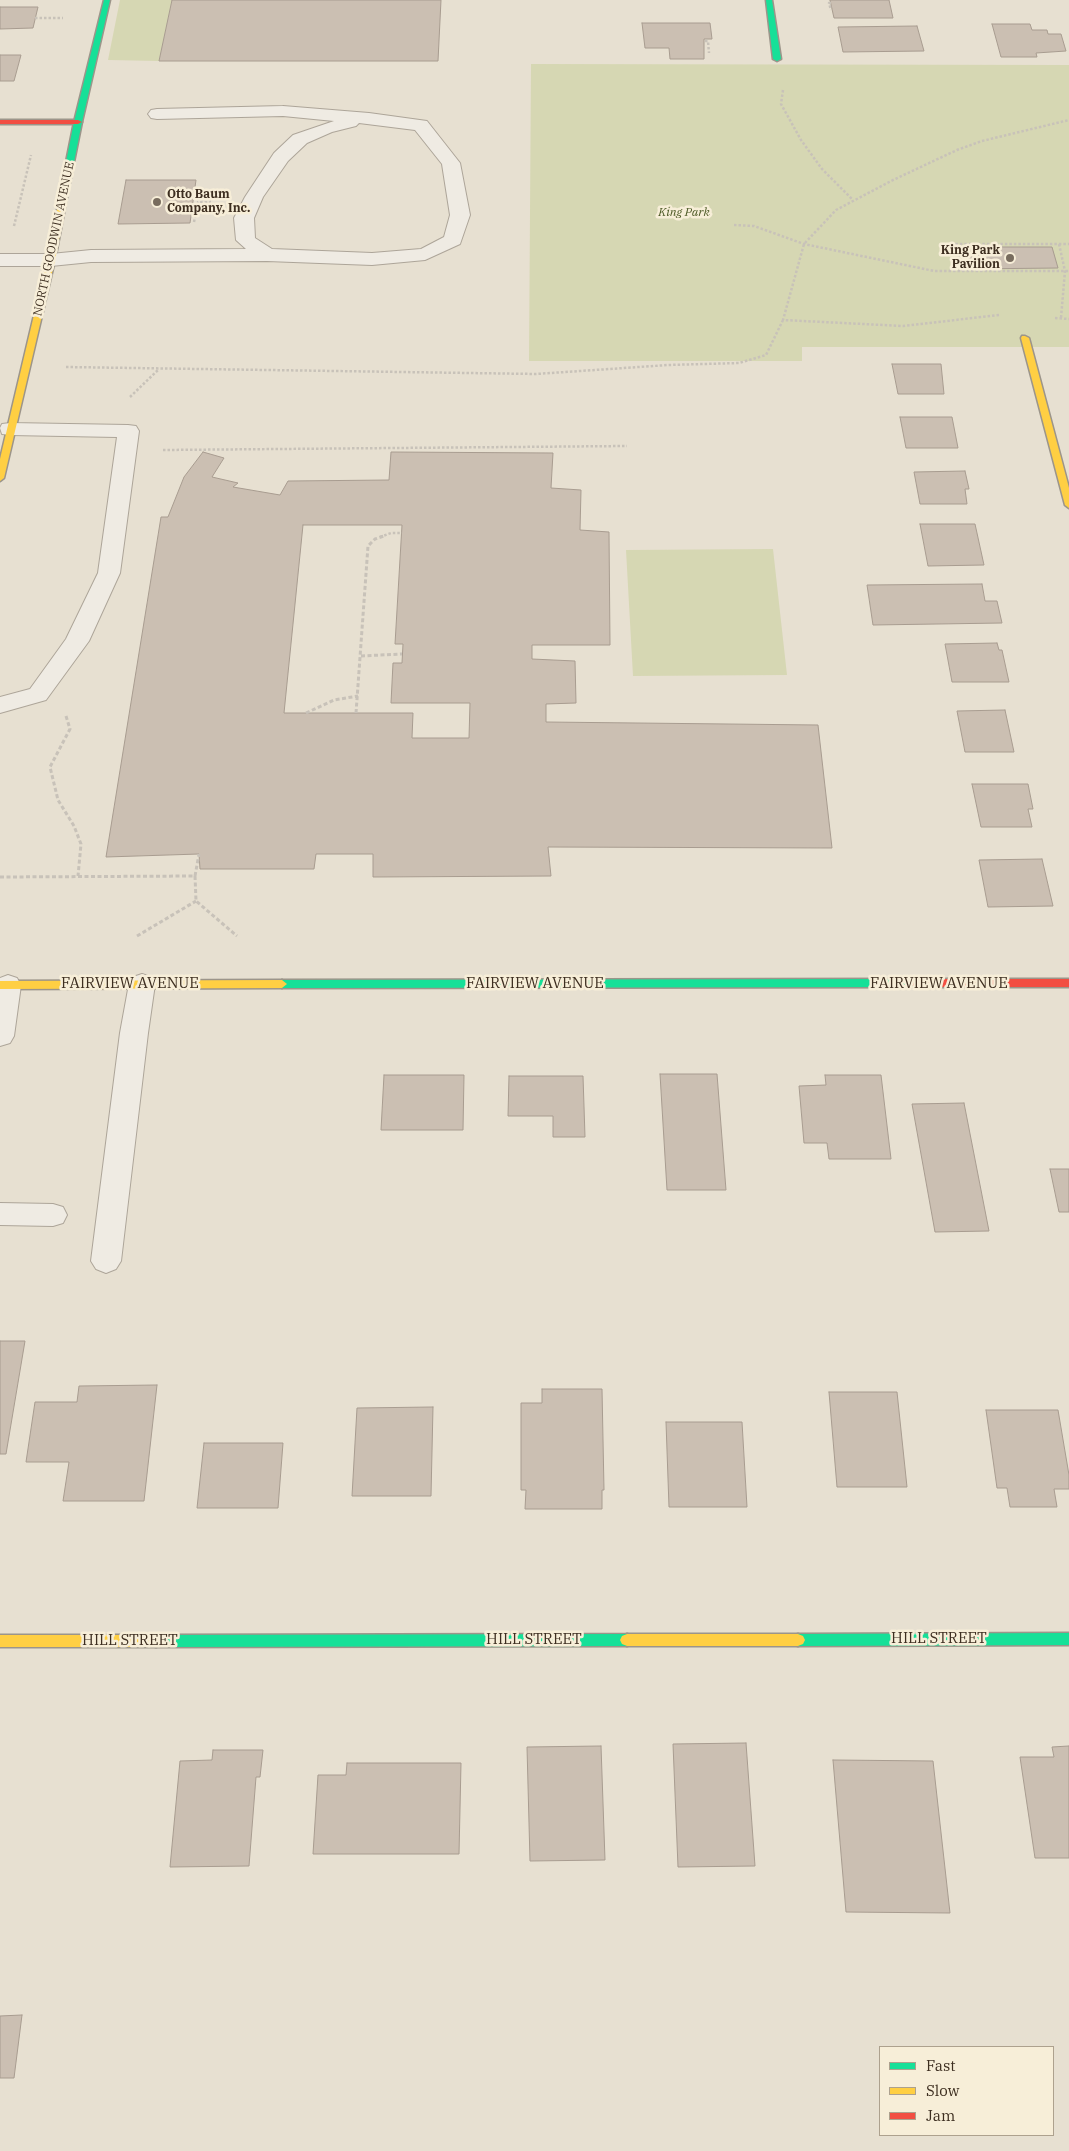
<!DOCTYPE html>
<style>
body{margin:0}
#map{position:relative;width:1069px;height:2151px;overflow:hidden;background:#e7e0d1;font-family:"IBM Plex Serif",serif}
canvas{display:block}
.legend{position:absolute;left:879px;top:2046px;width:175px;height:90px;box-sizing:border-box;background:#f7eed8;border:1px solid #ada18e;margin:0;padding:6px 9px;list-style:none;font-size:15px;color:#3d2e20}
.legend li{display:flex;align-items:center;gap:10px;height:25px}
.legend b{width:25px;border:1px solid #ada18e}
</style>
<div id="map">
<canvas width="1069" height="2151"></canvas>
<ul class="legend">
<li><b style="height:6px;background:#16e098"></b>Fast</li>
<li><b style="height:6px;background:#ffcf43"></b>Slow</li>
<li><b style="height:6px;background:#f24e42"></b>Jam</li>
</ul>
</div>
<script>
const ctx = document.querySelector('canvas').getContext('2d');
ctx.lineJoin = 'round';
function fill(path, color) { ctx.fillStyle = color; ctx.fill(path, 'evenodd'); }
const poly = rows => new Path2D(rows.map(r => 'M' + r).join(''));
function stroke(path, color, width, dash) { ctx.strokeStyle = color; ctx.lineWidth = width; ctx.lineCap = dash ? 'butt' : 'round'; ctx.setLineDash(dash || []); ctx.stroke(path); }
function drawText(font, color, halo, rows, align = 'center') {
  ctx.font = font + ' "IBM Plex Serif",serif'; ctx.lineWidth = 5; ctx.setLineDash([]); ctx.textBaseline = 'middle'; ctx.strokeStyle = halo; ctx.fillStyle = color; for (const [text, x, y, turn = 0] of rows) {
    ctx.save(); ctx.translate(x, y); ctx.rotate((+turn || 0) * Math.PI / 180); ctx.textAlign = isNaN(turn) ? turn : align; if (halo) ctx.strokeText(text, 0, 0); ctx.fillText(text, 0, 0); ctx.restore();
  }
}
fill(poly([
 [120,0,172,0,159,61,108,60],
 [531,64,1069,65,1069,347,802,347,802,361,529,361],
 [773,549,787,675,633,676,626,550]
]), '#d6d7b3');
const building = poly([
 [172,0,441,0,438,61,159,61,172,0],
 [830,0,889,0,893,18,834,18,830,0],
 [0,7,38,7,33,28,0,29,0,7],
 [642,23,710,23,712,39,704,39,704,59,670,59,669,48,645,48,642,23],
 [992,24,1030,24,1032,30,1047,30,1048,34,1061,34,1066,51,1036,53,1037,57,1001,57,992,24],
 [917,26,924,51,843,52,838,27,917,26],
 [0,55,21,55,14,81,0,81,0,55],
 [126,180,196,180,190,223,118,224,126,180],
 [963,247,1052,247,1058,268,967,269,963,247],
 [892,364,941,364,944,394,898,394,892,364],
 [900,417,952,417,958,448,906,448,900,417],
 [203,452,224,458,212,477,238,483,233,487,280,495,288,481,389,480,391,452,553,453,551,488,581,490,580,530,609,532,610,645,532,645,532,659,575,661,576,703,546,704,546,722,818,725,832,848,548,847,551,876,373,877,373,854,316,854,314,869,200,869,199,854,106,857,161,517,168,517,184,477,203,452],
 [303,525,402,525,395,644,403,644,402,663,393,663,391,703,470,703,469,738,412,738,413,713,284,713,303,525],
 [965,471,969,489,965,489,967,504,920,504,914,472,965,471],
 [920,524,975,524,984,565,928,566,920,524],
 [982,584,985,601,997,601,1002,623,873,625,867,585,982,584],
 [997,643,999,650,1002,650,1009,682,952,682,945,644,997,643],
 [1005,710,1014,752,965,752,957,711,1005,710],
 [972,784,1028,784,1033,809,1028,809,1032,827,981,827,972,784],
 [1042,859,1053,906,988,907,979,860,1042,859],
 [660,1074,717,1074,726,1190,667,1190,660,1074],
 [384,1075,464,1075,463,1130,381,1130,384,1075],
 [825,1075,881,1075,891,1159,829,1159,827,1143,804,1143,799,1086,826,1085,825,1075],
 [509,1076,583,1076,585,1137,553,1137,553,1116,508,1116,509,1076],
 [964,1103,989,1231,935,1232,912,1104,964,1103],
 [1050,1169,1069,1169,1069,1212,1059,1212,1050,1169],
 [0,1341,25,1341,6,1454,0,1454,0,1341],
 [157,1385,144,1501,63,1501,69,1462,26,1462,35,1402,77,1402,79,1386,157,1385],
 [542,1389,602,1389,604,1490,602,1490,602,1509,525,1509,526,1490,521,1490,521,1403,542,1403,542,1389],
 [829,1392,897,1392,907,1487,837,1487,829,1392],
 [433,1407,431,1496,352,1496,357,1408,433,1407],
 [986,1410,1058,1410,1069,1475,1069,1489,1054,1489,1057,1507,1010,1507,1007,1488,997,1488,986,1410],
 [666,1422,742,1422,747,1507,669,1507,666,1422],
 [204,1443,283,1443,278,1508,197,1508,204,1443],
 [746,1743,755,1866,678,1867,673,1744,746,1743],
 [601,1746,605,1860,530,1861,527,1747,601,1746],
 [1069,1746,1069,1858,1035,1858,1020,1757,1054,1757,1052,1747,1069,1746],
 [213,1750,263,1750,260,1777,256,1777,249,1866,170,1867,180,1761,212,1760,213,1750],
 [833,1760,933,1761,950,1913,846,1912,833,1760],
 [347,1763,461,1763,459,1854,313,1854,318,1775,346,1775,347,1763],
 [22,2015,14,2078,0,2078,0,2016,22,2015]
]);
fill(building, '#cbbfb2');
stroke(building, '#a89c90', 1);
const lane = poly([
 [283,106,369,113,427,121,460,163,470,215,460,244,425,260,372,265,267,261,91,262,51,266,0,266,0,254,51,254,91,250,246,249,236,240,234,218,245,197,274,153,293,135,334,121,283,116,157,119,151,118,148,114,151,110,157,109,283,106],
 [359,123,415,130,442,164,450,215,444,237,421,249,372,253,272,249,255,238,254,218,263,197,288,161,307,143,332,132,356,126,359,123],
 [10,423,128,425,136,426,139,431,120,573,89,641,46,700,0,713,0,697,30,689,66,639,98,573,117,437,10,435,2,434,0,428,2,424,10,423],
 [142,974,151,977,155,984,148,1033,121,1261,116,1269,106,1273,96,1269,91,1261,120,1033,129,984,133,977,142,974],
 [8,975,17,978,21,985,14,1036,10,1043,0,1046,0,978,8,975],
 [0,1203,53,1204,63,1207,67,1215,63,1223,53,1226,0,1225,0,1203]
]);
const fast = poly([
 [104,0,110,0,82,122,68,192,64,194,60,192,74,122,104,0],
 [766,0,772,0,781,59,777,61,773,59,766,0],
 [914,979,919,983,914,987,282,988,277,984,282,980,914,979],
 [1069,1633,1069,1645,798,1646,793,1644,791,1640,793,1636,798,1634,1069,1633],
 [627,1634,632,1636,634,1640,632,1644,627,1646,156,1647,151,1645,149,1641,151,1637,156,1635,627,1634]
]);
const slow = poly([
 [61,190,68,192,55,260,4,478,0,481,0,459,47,260,61,190],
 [1022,336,1025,336,1029,338,1069,488,1069,508,1065,505,1021,338,1022,336],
 [282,980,287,984,282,988,0,989,0,981,282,980],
 [627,1634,798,1634,803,1636,805,1640,803,1644,798,1646,627,1646,622,1644,620,1640,622,1636,627,1634],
 [0,1635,156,1635,161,1637,163,1641,161,1645,156,1647,0,1647,0,1635]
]);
const jam = poly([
 [0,120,78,120,82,122,78,124,0,124,0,120],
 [914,979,1069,979,1069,987,914,987,909,983,914,979]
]);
stroke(lane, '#ada599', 2);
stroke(fast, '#9c958a', 3);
stroke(slow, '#9c958a', 3);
stroke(jam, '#9c958a', 3);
stroke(poly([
 [831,3,829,3,831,10],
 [35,18,63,18],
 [705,41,708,41,709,53],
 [783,90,781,104,801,140,822,169,853,200],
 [194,222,198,202,211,202],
 [734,225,754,226,804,244,934,271,1069,271],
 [14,226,31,155],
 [1059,244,1065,271,1061,318],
 [962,271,956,244,1069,244],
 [999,315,903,326,783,320,804,244,836,210,893,180,957,150,982,141,1069,120],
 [1055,318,1069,319],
 [66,367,536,374,668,365,739,363,766,355,783,320],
 [130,397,158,370],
 [163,450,627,446],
 [380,537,391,533,402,533]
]), '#c8c2b9', 2.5, [2.5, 2]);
stroke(poly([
 [361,656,402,654],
 [306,713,334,700,358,696],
 [356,713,368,546,375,539,384,536],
 [66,716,70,729,50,767,58,800,74,826,81,844,78,876],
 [195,876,199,854],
 [0,877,195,876,196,901,237,936],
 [137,936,196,901]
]), '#c8c2b9', 3, [4, 2.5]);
fill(lane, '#efebe3');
fill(fast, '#16e098');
fill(slow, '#ffcf43');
fill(jam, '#f24e42');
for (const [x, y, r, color] of [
 [157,202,5,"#786c5e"],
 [1010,258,5,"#786c5e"]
]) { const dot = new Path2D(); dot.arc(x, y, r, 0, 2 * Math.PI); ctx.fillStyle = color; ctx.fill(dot); stroke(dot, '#f7eed8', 2); }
drawText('bold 12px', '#3d2e20', '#f7eed8', [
 ["Otto Baum",167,195],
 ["Company, Inc.",167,209],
 ["King Park",1000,251,"right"],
 ["Pavilion",1000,265,"right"]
], 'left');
drawText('italic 12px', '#4d5a26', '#f7eed8', [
 ["King Park",684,213]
]);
drawText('12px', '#3d2e20', '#f7eed8', [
 ["NORTH GOODWIN AVENUE",54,239,-78]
]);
drawText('15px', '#3d2e20', '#f7eed8', [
 ["FAIRVIEW AVENUE",130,984],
 ["FAIRVIEW AVENUE",535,984],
 ["FAIRVIEW AVENUE",939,984],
 ["HILL STREET",939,1639],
 ["HILL STREET",534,1640],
 ["HILL STREET",130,1641]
]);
</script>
